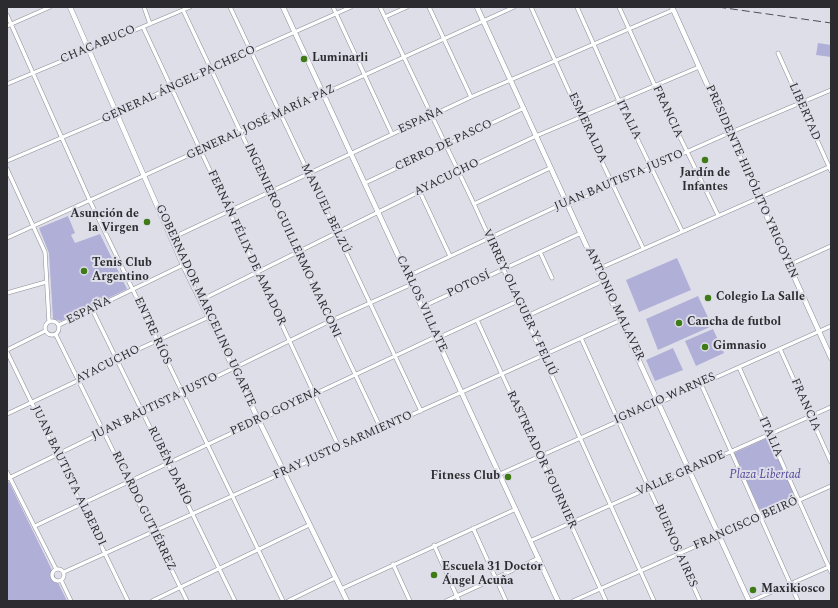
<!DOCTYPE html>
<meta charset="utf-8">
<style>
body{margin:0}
#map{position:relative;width:838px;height:608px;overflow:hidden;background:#dedee9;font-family:Spectral,serif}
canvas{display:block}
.frame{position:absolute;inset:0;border:8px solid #2c2c30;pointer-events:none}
</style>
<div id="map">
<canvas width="838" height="608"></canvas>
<div class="frame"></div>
</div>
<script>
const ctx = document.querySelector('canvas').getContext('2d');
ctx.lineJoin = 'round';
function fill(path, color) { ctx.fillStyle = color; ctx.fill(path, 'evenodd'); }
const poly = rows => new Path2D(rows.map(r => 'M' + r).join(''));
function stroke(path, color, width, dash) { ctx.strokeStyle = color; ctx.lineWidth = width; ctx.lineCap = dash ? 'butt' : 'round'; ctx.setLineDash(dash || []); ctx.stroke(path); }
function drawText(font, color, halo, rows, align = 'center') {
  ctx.font = font + ' Spectral,serif'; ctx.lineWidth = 4; ctx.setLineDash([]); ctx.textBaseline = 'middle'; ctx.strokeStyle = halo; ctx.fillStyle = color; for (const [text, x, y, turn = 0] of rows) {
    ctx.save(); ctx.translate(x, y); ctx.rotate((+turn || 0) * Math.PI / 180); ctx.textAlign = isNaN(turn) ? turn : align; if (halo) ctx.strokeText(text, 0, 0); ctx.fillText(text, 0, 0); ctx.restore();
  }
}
fill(poly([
 [818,43,831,45,831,57,816,55],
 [68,216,75,233,71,235,75,243,100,234,127,289,61,321,53,319,49,253,39,228],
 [677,258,691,290,639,312,626,280],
 [698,296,712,326,658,350,646,319],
 [713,329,724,353,696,366,685,341],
 [673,348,683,370,655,381,646,360],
 [769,437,797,500,762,515,734,453],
 [7,482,9,482,67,601,7,601]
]), '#b0afd8');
const minor = poly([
 [144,7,150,24],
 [230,7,421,411],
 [333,7,392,134],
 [380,7,474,204,654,601],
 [429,7,471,97],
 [531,7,581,118,643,248],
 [577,7,619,101,682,231],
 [619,7,655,86,718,215],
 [183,10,381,429],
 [7,15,90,201,283,601],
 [385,17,407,7],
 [7,26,50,7],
 [143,27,339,447],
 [778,53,831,171],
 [7,84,190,7],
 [7,161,117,114,171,87,351,7],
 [7,169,45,252,49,321],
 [365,183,524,108],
 [420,192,450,256],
 [474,204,550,168],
 [7,238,514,7],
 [172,238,471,97,673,10],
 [540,252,552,278],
 [789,265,831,246],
 [598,269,831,166],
 [408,276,562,204,574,202,729,133,831,90],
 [7,293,46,282],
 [201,300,459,172,536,136,699,67],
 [422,307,581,233],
 [92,309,235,601],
 [525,317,603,281],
 [477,320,606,601],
 '45 328a7 7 0 1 1 14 0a7 7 0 1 1-14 0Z',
 [59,325,183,265],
 [56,335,187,601],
 [581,338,700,601],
 [780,349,831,462],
 [7,350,45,331],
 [7,352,128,601],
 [739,367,831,572],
 [701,384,798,601],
 [7,414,77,381,117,359,209,317],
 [7,472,56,569],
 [500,474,831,326],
 [7,479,330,321,412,284],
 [35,526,431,339,440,337,518,301],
 [473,528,506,601],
 [530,541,831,407],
 [434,545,459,601],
 [393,564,410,601],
 '52 575a6 6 0 1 1 12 0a6 6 0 1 1-12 0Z',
 [64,572,621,320],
 [61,580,71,601],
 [341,589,516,509],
 [152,601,309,525],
 [288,601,335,578],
 [446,601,539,558],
 [573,601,831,486],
 [751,601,831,566]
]);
const tertiary = poly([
 [70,7,183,265,347,601],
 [283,7,558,601],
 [477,7,749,601],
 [672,7,831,358]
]);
stroke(minor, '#8d8d97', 4.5);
stroke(tertiary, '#8d8d97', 5.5);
stroke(minor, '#fff', 3.5);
stroke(tertiary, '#fff', 4.5);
stroke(poly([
 [718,7,831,23]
]), '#4f4f54', 1, [8, 4]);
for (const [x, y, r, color] of [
 [304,59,4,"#3e7b16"],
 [705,160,4,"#3e7b16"],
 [147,222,4,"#3e7b16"],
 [84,271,4,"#3e7b16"],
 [708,298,4,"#3e7b16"],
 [679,323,4,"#3e7b16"],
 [705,347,4,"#3e7b16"],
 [508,477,4,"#3e7b16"],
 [434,575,4,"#3e7b16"],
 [753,590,4,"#3e7b16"]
]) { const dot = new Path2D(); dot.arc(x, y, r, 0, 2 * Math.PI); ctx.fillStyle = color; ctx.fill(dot); stroke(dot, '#dedee9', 1.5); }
drawText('12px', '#2c2c30', '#dedee9', [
 ["CHACABUCO",98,45,-23],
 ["GENERAL ÁNGEL PACHECO",179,85,-25],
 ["FRANCIA",667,112,65],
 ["LIBERTAD",804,112,66],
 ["ITALIA",628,120,64],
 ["ESPAÑA",421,121,-25],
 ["GENERAL JOSÉ MARÍA PAZ",261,123,-25],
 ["ESMERALDA",587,128,65],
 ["CERRO DE PASCO",444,146,-25],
 ["AYACUCHO",447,178,-26],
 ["JUAN BAUTISTA JUSTO",619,181,-23],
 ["PRESIDENTE HIPÓLITO YRIGOYEN",751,182,66],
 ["MANUEL BELZÚ",325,209,64],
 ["INGENIERO GUILLERMO MARCONI",292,241,65],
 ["FERNÁN FÉLIX DE AMADOR",246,248,65],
 ["POTOSÍ",469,285,-25],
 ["VIRREY OLAGUER Y FELIÚ",519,303,65],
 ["CARLOS VILLATE",421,304,65],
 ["ANTONIO MALAVER",614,304,65],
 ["GOBERNADOR MARCELINO UGARTE",205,306,65],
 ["ESPAÑA",89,311,-26],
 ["ENTRE RÍOS",152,331,65],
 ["AYACUCHO",108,365,-27],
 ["IGNACIO WARNES",665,399,-24],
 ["FRANCIA",805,405,66],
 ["JUAN BAUTISTA JUSTO",155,407,-26],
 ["PEDRO GOYENA",276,412,-25],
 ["ITALIA",770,437,66],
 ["FRAY JUSTO SARMIENTO",343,446,-24],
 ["RASTREADOR FOURNIER",541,460,65],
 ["RUBÉN DARÍO",169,466,64],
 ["VALLE GRANDE",681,474,-24],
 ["JUAN BAUTISTA ALBERDI",68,476,64],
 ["RICARDO GUTIÉRREZ",143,511,64],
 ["FRANCISCO BEIRÓ",746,524,-24],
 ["BUENOS AIRES",675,546,66]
]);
drawText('bold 12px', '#2c2c30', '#dedee9', [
 ["Luminarli",312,59],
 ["Jardín de",705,174,"center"],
 ["Infantes",705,188,"center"],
 ["Asunción de",139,215,"right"],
 ["la Virgen",139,229,"right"],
 ["Tenis Club",92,264],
 ["Argentino",92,278],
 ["Colegio La Salle",716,298],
 ["Cancha de futbol",687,323],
 ["Gimnasio",713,347],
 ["Fitness Club",500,477,"right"],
 ["Escuela 31 Doctor",442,568],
 ["Ángel Acuña",442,582],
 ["Maxikiosco",761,590]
], 'left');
drawText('italic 12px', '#534797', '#dedee9', [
 ["Plaza Libertad",765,476]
]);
</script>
